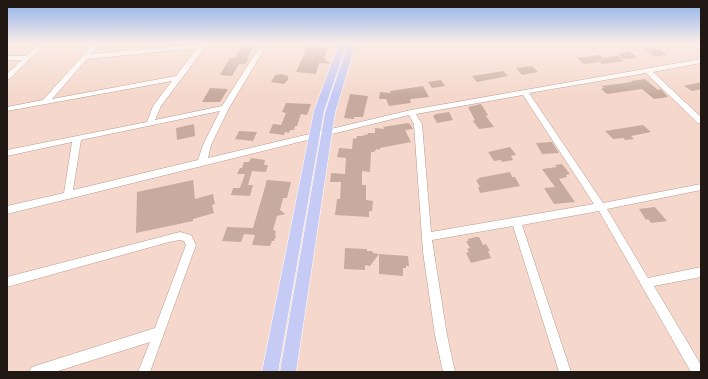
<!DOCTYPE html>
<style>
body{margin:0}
#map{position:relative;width:708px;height:379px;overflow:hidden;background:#f5d8cb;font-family:"DM Sans",sans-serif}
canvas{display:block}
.frame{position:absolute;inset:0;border:8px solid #221813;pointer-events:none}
</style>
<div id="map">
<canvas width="708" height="379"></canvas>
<div class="frame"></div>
</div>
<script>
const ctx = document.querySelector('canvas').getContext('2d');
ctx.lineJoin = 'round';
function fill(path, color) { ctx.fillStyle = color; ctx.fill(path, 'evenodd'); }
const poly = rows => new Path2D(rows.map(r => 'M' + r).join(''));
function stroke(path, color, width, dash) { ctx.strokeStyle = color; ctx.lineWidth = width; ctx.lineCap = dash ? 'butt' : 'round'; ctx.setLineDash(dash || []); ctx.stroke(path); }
fill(poly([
 [244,43,256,43,247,58,249,58,246,64,239,64,232,76,220,75,230,57,234,58],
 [307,46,328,48,324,58,330,64,319,63,316,74,296,72,305,52,304,52],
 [652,47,656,49,659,49,667,55,655,57,643,48],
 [629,51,637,58,624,59,618,54],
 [600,55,603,58,618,56,624,61,602,64,600,62,584,64,577,58],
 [532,66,538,72,522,75,516,68],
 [503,71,508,76,477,82,472,76],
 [281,74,288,76,288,80,284,84,271,82,275,75],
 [645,79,658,90,661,89,668,97,654,99,642,89,607,94,601,89,604,88,602,86,632,82,631,81],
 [441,80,445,86,432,88,428,82],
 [701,82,701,89,692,91,684,86],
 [423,86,429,97,410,99,411,103,389,106,386,99,379,99,380,92,391,93,390,91],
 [210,88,228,89,220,102,202,102],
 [350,94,368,96,363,117,354,117,354,119,344,118],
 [286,103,311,104,307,115,301,114,297,126,295,126,294,130,290,130,289,133,285,132,284,135,269,133,273,124,281,125,286,113,282,112],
 [481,104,488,115,486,116,494,127,479,129,473,121,475,120,468,107],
 [449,112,453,120,437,123,433,116,436,114],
 [408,123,410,124,413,129,405,130,411,142,380,148,380,150,377,149,374,152,371,152,370,172,362,171,362,185,366,185,366,200,373,201,372,211,369,211,369,217,335,215,337,199,340,199,341,182,330,182,331,173,345,174,346,158,337,157,339,148,352,149,353,138,356,139,357,136,362,136,368,134,368,133,375,133,375,128,384,129,383,127],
 [194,124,195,136,177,140,176,128],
 [643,125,651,132,631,136,634,139,625,140,623,138,613,139,605,131],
 [239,131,257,132,253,141,235,139],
 [552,142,559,153,542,154,536,143],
 [510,147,516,155,511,156,513,160,502,162,501,160,494,161,488,152],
 [251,158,265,160,264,165,268,165,266,172,252,171,248,185,253,185,250,196,231,195,233,188,240,188,245,174,237,174,240,168,242,168,244,162,249,162],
 [562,164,570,174,566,175,567,177,559,179,575,202,554,204,544,188,555,187,542,169,557,167,555,165],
 [510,172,512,177,515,177,520,186,480,193,478,187,480,187,476,180,479,179,478,178],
 [193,180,195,199,213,194,215,204,212,205,214,213,193,219,193,221,136,233,137,192],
 [267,180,291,182,287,198,283,198,280,210,285,214,277,216,273,230,276,231,275,235,276,236,274,241,272,241,270,246,252,245,255,235,244,234,241,242,222,241,227,227,253,228],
 [655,207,667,221,651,223,648,219,646,220,639,209],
 [475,237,479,237,483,245,486,244,490,251,488,251,491,258,471,263,466,253,469,252,467,249,470,248,466,241,468,241,468,239],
 [345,248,367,249,367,251,372,251,373,253,379,254,370,266,365,265,365,270,344,269],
 [379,254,408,256,409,266,406,266,406,268,403,268,403,276,379,274]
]), '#c7ab9f');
const minor = poly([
 [39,43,46,43,9,79,7,80,7,74,22,60,7,60,7,56,26,56,39,43],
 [94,43,101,43,91,54,207,43,205,47,161,106,155,120,222,106,262,43,268,43,229,108,211,145,208,158,411,110,701,59,701,63,653,72,701,117,701,124,698,123,646,73,529,93,603,203,701,184,701,190,607,209,648,278,701,267,701,277,654,286,701,365,701,372,691,372,599,211,522,225,571,372,559,372,513,226,432,240,447,335,455,372,443,372,435,335,423,252,414,124,409,115,7,214,7,206,64,193,72,142,7,156,7,150,147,122,153,106,172,81,7,111,7,107,43,100,94,43],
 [197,48,176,76,52,99,87,59,197,48],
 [523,95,594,204,431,232,422,124,416,114,523,95],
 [220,111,203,145,198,160,73,190,81,140,220,111],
 [180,232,191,235,196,245,150,372,138,372,150,342,55,372,29,372,31,368,35,366,155,328,186,245,184,241,180,240,169,242,7,287,7,277,180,232]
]);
const major = poly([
 [339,43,347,43,324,111,278,372,262,372,314,111,339,43],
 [348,43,356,43,335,113,296,372,280,372,325,113,348,43]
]);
stroke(minor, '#b69a8e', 1);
stroke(major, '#fff', 1);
fill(minor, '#fff');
fill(major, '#c5cbf4');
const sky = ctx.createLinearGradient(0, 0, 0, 96);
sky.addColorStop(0, '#8cb0ea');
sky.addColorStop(0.45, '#faede8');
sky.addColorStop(1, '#faede800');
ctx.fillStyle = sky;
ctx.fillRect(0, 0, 708, 96);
</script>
